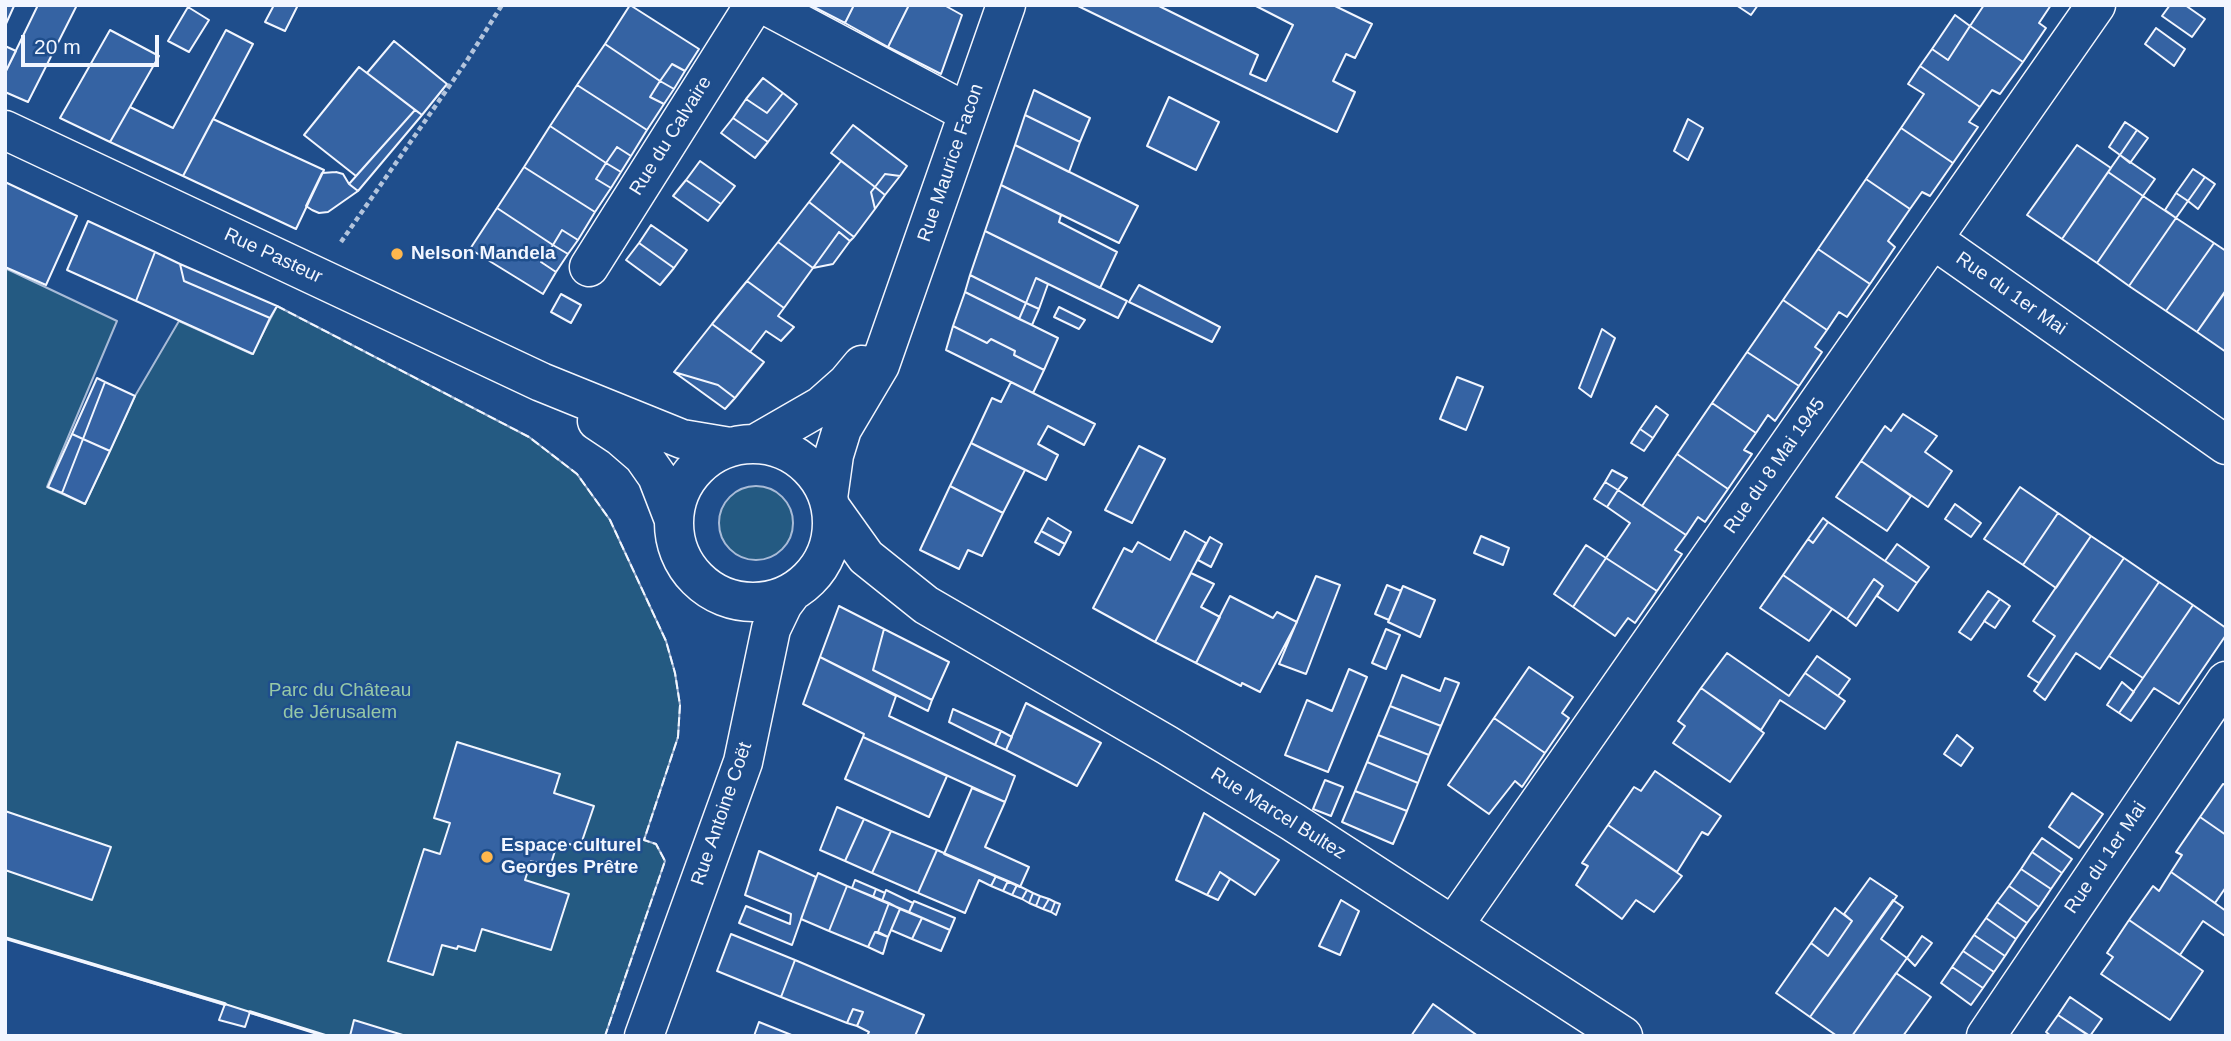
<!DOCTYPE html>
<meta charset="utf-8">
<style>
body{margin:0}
#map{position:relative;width:2231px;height:1041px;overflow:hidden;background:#1f4e8c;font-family:Arial,sans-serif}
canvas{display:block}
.frame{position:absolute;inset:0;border:7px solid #f2f6ff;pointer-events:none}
.scale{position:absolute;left:21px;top:35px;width:138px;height:32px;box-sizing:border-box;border:4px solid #f2f6ff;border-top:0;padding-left:9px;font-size:21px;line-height:24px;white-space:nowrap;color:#f2f6ff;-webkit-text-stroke:5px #1f4e8c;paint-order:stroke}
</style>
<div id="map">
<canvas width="2231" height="1041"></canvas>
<div class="frame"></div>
<div class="scale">20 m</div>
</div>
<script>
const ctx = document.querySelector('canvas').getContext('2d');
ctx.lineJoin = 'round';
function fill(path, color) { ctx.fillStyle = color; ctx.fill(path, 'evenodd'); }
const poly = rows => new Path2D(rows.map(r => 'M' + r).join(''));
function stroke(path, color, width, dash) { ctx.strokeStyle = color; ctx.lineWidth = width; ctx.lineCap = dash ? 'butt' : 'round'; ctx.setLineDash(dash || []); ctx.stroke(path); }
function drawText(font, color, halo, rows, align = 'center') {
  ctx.font = font + ' Arial,sans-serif'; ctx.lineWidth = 5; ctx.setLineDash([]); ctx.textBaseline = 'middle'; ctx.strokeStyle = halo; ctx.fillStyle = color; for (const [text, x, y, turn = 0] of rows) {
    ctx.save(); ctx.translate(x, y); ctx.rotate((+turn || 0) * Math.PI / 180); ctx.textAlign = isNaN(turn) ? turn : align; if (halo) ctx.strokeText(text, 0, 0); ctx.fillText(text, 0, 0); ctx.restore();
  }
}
const green = poly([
 [5,268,117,321,47,487,85,504,135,396,179,321,252,354,277,306,529,437,577,474,610,520,666,641,675,673,680,705,678,737,644,840,656,844,665,861,605,1036,326,1036,5,938,5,268],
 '719 523a37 37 0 1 1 74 0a37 37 0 1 1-74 0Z'
]);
fill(green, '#245a82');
stroke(green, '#a8bbd7', 2);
const building = poly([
 [5,5,14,6,5,26,5,5],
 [38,5,77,5,28,102,5,92,5,73,38,5],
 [274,5,298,5,285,31,265,22,274,5],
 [630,5,699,49,685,71,672,64,660,81,605,44,630,5],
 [810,5,854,5,845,23,810,5],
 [854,5,909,5,888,47,845,23,854,5],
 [909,5,944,5,962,15,941,74,888,47,909,5],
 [1076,5,1157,5,1258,55,1250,74,1266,81,1293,25,1254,5,1333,5,1372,24,1355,58,1346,54,1333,81,1355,92,1337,132,1076,5],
 [1736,5,1758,5,1751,15,1736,5],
 [1984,5,2051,5,2039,23,2046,28,2023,62,1970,26,1984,5],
 [2170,5,2185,5,2205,19,2192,37,2162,16,2170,5],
 [188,7,209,20,189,52,168,41,188,7],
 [1955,15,1970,26,1948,60,1932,49,1955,15],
 [1970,26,2023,62,2000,94,1992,90,1980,107,1920,66,1932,49,1948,60,1970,26],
 [2156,28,2185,49,2174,66,2145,44,2156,28],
 [110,30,159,56,110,142,60,118,110,30],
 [226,30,253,44,183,176,110,142,130,107,173,128,226,30],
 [394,41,447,84,422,115,367,73,394,41],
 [605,44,660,81,650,97,664,104,647,130,577,85,605,44],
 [5,46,16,51,5,73,5,46],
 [672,64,685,71,674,89,660,81,672,64],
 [1920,66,1980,107,1969,122,1978,127,1953,163,1901,128,1924,94,1908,84,1920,66],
 [359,67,415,110,356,176,304,135,359,67],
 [763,78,783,93,767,113,746,99,763,78],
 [660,81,674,89,664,104,650,97,660,81],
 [577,85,647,130,631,156,617,147,606,163,550,126,577,85],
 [1034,90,1090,118,1080,142,1025,115,1034,90],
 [783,93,797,104,768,142,733,118,746,99,767,113,783,93],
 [1169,97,1219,122,1196,170,1147,146,1169,97],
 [415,110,422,115,358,191,349,184,415,110],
 [1025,115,1080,142,1069,172,1015,145,1025,115],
 [733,118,768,142,755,158,721,133,733,118],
 [213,119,324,170,296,229,183,176,213,119],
 [1688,119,1703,128,1688,160,1674,151,1688,119],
 [2125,122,2137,130,2120,155,2109,147,2125,122],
 [853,125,907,166,900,176,885,174,875,187,831,153,853,125],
 [550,126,606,163,596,179,611,188,595,212,524,167,550,126],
 [1901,128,1953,163,1930,196,1922,192,1910,209,1866,179,1901,128],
 [2137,130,2148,138,2130,163,2120,155,2137,130],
 [1015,145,1138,206,1119,243,1001,185,1015,145],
 [2077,145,2111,168,2062,239,2027,215,2077,145],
 [617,147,631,156,621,172,606,163,617,147],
 [2120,155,2155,179,2143,196,2108,172,2120,155],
 [700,161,735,186,721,204,686,180,700,161],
 [841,161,875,187,871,192,875,209,854,237,809,202,841,161],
 [606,163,621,172,611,188,596,179,606,163],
 [524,167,595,212,578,240,562,230,553,245,497,208,524,167],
 [2193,169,2205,177,2188,201,2176,193,2193,169],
 [336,172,343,174,349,184,358,191,328,212,319,213,312,210,306,206,322,173,336,172],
 [2108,172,2143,196,2097,263,2062,239,2108,172],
 [885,174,900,176,885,195,875,187,885,174],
 [2205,177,2215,184,2198,209,2188,201,2205,177],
 [1866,179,1910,209,1888,241,1895,247,1870,284,1818,249,1866,179],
 [686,180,721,204,708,221,673,196,686,180],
 [5,182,77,216,46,285,5,267,5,182],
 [1001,185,1061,215,1059,222,1117,252,1100,288,985,231,1001,185],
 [875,187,885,195,875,209,871,192,875,187],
 [2176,193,2188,201,2176,218,2165,210,2176,193],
 [2143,196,2176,218,2129,286,2097,263,2143,196],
 [809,202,854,237,850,241,839,232,813,268,778,242,809,202],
 [497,208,553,245,541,262,556,272,543,294,470,249,497,208],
 [2176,218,2214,243,2166,311,2129,286,2176,218],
 [88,221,155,252,136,301,67,270,88,221],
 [651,225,687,250,674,268,639,243,651,225],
 [562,230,578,240,568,254,553,245,562,230],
 [985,231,1127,301,1118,318,1036,278,1026,303,970,275,985,231],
 [839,232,850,241,833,264,813,268,839,232],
 [778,242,813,268,784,308,747,281,778,242],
 [639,243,674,268,660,285,626,260,639,243],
 [2214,243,2226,251,2226,290,2197,332,2166,311,2214,243],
 [553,245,568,254,556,272,541,262,553,245],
 [1818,249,1870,284,1847,317,1839,312,1827,330,1783,300,1818,249],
 [155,252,180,264,184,281,270,318,253,354,136,301,155,252],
 [180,264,277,306,270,318,184,281,180,264],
 [970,275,1026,303,1019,319,965,292,970,275],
 [1036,278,1048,284,1039,309,1026,303,1036,278],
 [747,281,784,308,778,316,794,327,781,341,766,331,750,352,712,324,747,281],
 [1139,285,1220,327,1212,342,1129,302,1139,285],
 [2226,291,2226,352,2197,332,2226,291],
 [965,292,1058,338,1044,370,1014,355,1015,351,991,339,987,343,953,326,965,292],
 [561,294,581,305,571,323,551,312,561,294],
 [1783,300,1827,330,1815,347,1822,352,1799,386,1747,352,1783,300],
 [1026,303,1039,309,1032,325,1019,319,1026,303],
 [1059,307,1085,320,1079,329,1054,317,1059,307],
 [712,324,764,362,735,398,718,385,674,372,712,324],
 [953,326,987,343,991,339,1015,351,1014,355,1044,370,1033,393,946,350,953,326],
 [1602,329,1615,338,1591,397,1579,388,1602,329],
 [1747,352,1799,386,1775,421,1768,415,1756,433,1712,403,1747,352],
 [674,372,718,385,735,398,725,409,674,372],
 [1457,377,1483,387,1466,430,1440,419,1457,377],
 [97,378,105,382,83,439,72,434,97,378],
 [105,382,135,396,110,451,83,439,105,382],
 [1011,382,1095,424,1084,445,1048,426,1038,444,1058,455,1046,480,971,443,992,398,1001,402,1011,382],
 [1712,403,1756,433,1744,450,1752,454,1728,489,1677,454,1712,403],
 [1656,406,1668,415,1653,438,1640,429,1656,406],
 [1903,414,1937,436,1925,452,1952,471,1928,507,1861,461,1885,426,1891,431,1903,414],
 [1640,429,1653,438,1644,451,1631,443,1640,429],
 [72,434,83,439,62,493,48,487,72,434],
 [83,439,110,451,85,504,62,493,83,439],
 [971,443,1025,470,1003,513,950,486,971,443],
 [1139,446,1165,459,1132,523,1105,510,1139,446],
 [1677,454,1728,489,1705,522,1698,517,1686,535,1642,506,1677,454],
 [1861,461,1911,496,1887,531,1836,497,1861,461],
 [1612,470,1627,478,1618,490,1605,482,1612,470],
 [1605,482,1618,490,1607,507,1594,499,1605,482],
 [950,486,1003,513,982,556,968,550,959,569,920,550,950,486],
 [2020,487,2058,513,2023,565,1984,539,2020,487],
 [1618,490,1686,535,1675,550,1682,554,1657,591,1606,558,1630,523,1607,507,1618,490],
 [1955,504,1981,523,1971,537,1945,519,1955,504],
 [2058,513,2091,536,2056,588,2023,565,2058,513],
 [1048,518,1071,532,1065,544,1041,531,1048,518],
 [1823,518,1828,522,1813,543,1808,539,1823,518],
 [1828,522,1917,583,1898,611,1877,596,1883,586,1874,579,1847,619,1783,575,1808,539,1813,543,1828,522],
 [1041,531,1065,544,1059,555,1035,542,1041,531],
 [1185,531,1206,543,1155,642,1093,608,1124,548,1132,552,1138,542,1170,560,1185,531],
 [1481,536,1509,548,1503,565,1474,553,1481,536],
 [2091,536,2124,558,2039,683,2028,676,2055,636,2033,621,2091,536],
 [1210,537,1222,544,1211,567,1198,560,1210,537],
 [1897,544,1929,567,1917,583,1885,561,1897,544],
 [1586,545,1606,558,1573,607,1554,594,1586,545],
 [1606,558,1657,591,1635,623,1628,618,1615,636,1573,607,1606,558],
 [2124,558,2159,582,2100,669,2076,653,2045,700,2034,691,2124,558],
 [1191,573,1214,584,1201,607,1220,617,1196,663,1155,642,1191,573],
 [1783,575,1832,609,1809,641,1760,608,1783,575],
 [1316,576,1340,585,1306,674,1279,664,1316,576],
 [1874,579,1883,586,1856,626,1847,619,1874,579],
 [2159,582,2193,605,2143,678,2109,656,2159,582],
 [1387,585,1401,591,1389,620,1375,614,1387,585],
 [1403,586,1435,600,1420,637,1388,622,1403,586],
 [1988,591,2000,599,1971,640,1959,632,1988,591],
 [1230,596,1273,618,1277,612,1297,622,1260,692,1242,683,1241,686,1196,663,1230,596],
 [2000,599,2010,606,1995,628,1984,621,2000,599],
 [2193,605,2226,628,2226,635,2179,704,2154,688,2131,721,2119,713,2193,605],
 [839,606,884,629,873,670,932,700,928,711,820,657,839,606],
 [884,629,949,662,932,700,873,670,884,629],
 [1386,629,1400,635,1386,669,1372,663,1386,629],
 [1727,653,1789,696,1805,673,1845,701,1825,729,1780,700,1761,730,1701,688,1727,653],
 [1817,656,1850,679,1838,696,1805,673,1817,656],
 [820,657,896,696,889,716,1015,776,1005,802,863,737,864,734,803,704,820,657],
 [1529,667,1573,697,1562,713,1569,718,1545,753,1494,718,1529,667],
 [1349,669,1367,677,1328,772,1285,755,1307,700,1332,711,1349,669],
 [1402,675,1440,691,1445,678,1459,683,1441,726,1390,706,1402,675],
 [2122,682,2134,692,2119,713,2107,705,2122,682],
 [1701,688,1764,733,1730,782,1673,743,1685,726,1678,721,1701,688],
 [1026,703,1101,743,1077,786,1006,750,1026,703],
 [1390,706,1441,726,1429,755,1378,735,1390,706],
 [953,709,1001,731,995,745,949,722,953,709],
 [1494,718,1545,753,1522,787,1515,781,1489,814,1448,785,1494,718],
 [1001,731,1012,737,1006,750,995,745,1001,731],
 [1378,735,1429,755,1418,783,1367,762,1378,735],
 [1957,735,1973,748,1961,766,1944,754,1957,735],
 [863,737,947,776,929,817,845,779,863,737],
 [457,742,560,774,554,793,594,806,580,847,558,841,550,867,531,861,525,880,569,894,551,950,482,929,475,951,458,946,457,949,442,945,433,975,388,961,424,849,440,854,450,823,434,818,457,742],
 [1367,762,1418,783,1407,811,1355,791,1367,762],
 [1655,771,1721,816,1708,835,1702,832,1677,872,1608,825,1634,787,1641,791,1655,771],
 [1325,780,1343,787,1331,816,1313,809,1325,780],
 [2223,784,2226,785,2226,835,2200,817,2223,784],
 [972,788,1005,802,985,847,1029,867,1020,887,944,854,972,788],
 [1355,791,1407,811,1393,844,1342,822,1355,791],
 [2072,793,2103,814,2079,848,2049,827,2072,793],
 [837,807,864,819,845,861,820,850,837,807],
 [5,811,111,847,92,900,5,870,5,811],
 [1204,813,1279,860,1255,895,1220,872,1207,895,1176,880,1204,813],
 [2200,817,2226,835,2226,887,2215,903,2171,872,2182,855,2176,852,2200,817],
 [864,819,891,831,872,873,845,861,864,819],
 [1608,825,1682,876,1654,912,1636,900,1622,919,1576,885,1588,866,1582,863,1608,825],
 [891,831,937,850,918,893,872,873,891,831],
 [2042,838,2072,859,2062,873,2032,852,2042,838],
 [937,850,996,876,991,886,979,880,965,913,918,893,937,850],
 [759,851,816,877,792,945,739,923,746,906,790,924,791,914,745,895,759,851],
 [2032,852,2062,873,2051,889,2021,869,2032,852],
 [2021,869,2051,889,2039,907,2009,886,2021,869],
 [1220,872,1230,879,1218,900,1207,895,1220,872],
 [2171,872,2226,911,2225,936,2203,921,2180,955,2129,920,2153,886,2159,891,2171,872],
 [818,873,847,886,829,931,801,919,818,873],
 [996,876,1008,881,1003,891,991,886,996,876],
 [1870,878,1897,896,1810,1017,1776,993,1811,943,1828,956,1852,921,1844,914,1870,878],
 [855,880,876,889,873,897,852,888,855,880],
 [1008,881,1017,885,1012,895,1003,891,1008,881],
 [1017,885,1027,890,1022,899,1012,895,1017,885],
 [847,886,889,903,878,932,875,932,868,947,829,931,847,886],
 [2009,886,2039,907,2027,923,1997,902,2009,886],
 [876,889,885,893,882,901,873,897,876,889],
 [886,890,913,903,909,912,882,901,886,890],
 [1027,890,1033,893,1029,903,1022,899,1027,890],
 [1033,893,1040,896,1036,906,1029,903,1033,893],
 [1040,896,1049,899,1043,909,1036,906,1040,896],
 [1049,899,1055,902,1051,912,1043,909,1049,899],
 [1341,900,1359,911,1340,955,1319,946,1341,900],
 [1893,900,1903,907,1881,939,1907,958,1852,1036,1837,1036,1810,1017,1893,900],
 [914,901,955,918,950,930,909,912,914,901],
 [1055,902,1060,904,1056,915,1051,912,1055,902],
 [1997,902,2027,923,2016,939,1986,918,1997,902],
 [889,903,900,909,888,937,878,932,889,903],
 [1835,908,1852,921,1828,956,1811,943,1835,908],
 [900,909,922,918,912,939,891,930,900,909],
 [922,918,950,930,941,951,912,939,922,918],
 [1986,918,2016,939,2005,956,1974,935,1986,918],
 [2129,920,2203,971,2170,1020,2101,974,2113,957,2107,953,2129,920],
 [875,932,888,937,883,954,868,947,875,932],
 [731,934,795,960,781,997,717,971,731,934],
 [1974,935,2005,956,1994,972,1963,951,1974,935],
 [1922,936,1932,943,1915,966,1907,958,1922,936],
 [1963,951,1994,972,1983,988,1952,967,1963,951],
 [795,960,924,1015,915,1036,867,1036,869,1032,857,1026,863,1012,853,1009,847,1023,781,997,795,960],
 [1952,967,1983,988,1971,1005,1941,983,1952,967],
 [1896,973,1931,997,1903,1036,1852,1036,1896,973],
 [2070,997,2102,1019,2090,1036,2058,1015,2070,997],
 [225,1004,250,1012,245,1027,219,1020,225,1004],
 [1433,1004,1478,1036,1411,1036,1433,1004],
 [853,1009,863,1012,857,1026,847,1023,853,1009],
 [2058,1015,2089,1036,2051,1036,2046,1032,2058,1015],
 [354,1020,406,1036,350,1036,354,1020],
 [759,1022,794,1036,754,1036,759,1022]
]);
fill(building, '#3563a3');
stroke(building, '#f2f6ff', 2);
const minor = poly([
 [765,5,968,113],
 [5,130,541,382,682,439,730,447],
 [1934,240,2226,445],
 [589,267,754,5],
 [597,421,621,437,643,456,657,476,674,520],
 '674 523a79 79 0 1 1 158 0a79 79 0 1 1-158 0Z',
 [755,444,821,406,847,383,862,365],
 [828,498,834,455,842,429,880,365,1006,5],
 [831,508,866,557,926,605,1167,745,1293,822,1623,1036],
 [1453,926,2096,5],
 [644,1036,743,762,771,629,783,604,792,592],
 [1986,1036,2226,681]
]);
stroke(minor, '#f2f6ff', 41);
stroke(poly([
 [341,242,466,62,502,5]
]), '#b3c4dc', 4.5, [5, 3.5]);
stroke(minor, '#1f4e8c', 38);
stroke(poly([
 [277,306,529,437,577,474,610,520,666,641,675,673,680,705,678,737,644,840,656,844,665,861,605,1036]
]), '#f2f6ff', 2, [9, 3.5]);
stroke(poly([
 [5,938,225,1004],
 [250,1012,326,1036]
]), '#f2f6ff', 3.5);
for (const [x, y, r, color] of [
 [397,254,7,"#ffb74d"],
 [487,857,7,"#ffb74d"]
]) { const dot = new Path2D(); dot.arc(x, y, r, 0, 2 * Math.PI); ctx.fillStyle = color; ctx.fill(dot); stroke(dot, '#1f4e8c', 2.5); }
drawText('19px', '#f2f6ff', '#1f4e8c', [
 ["Rue du Calvaire",671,136,-58],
 ["Rue Maurice Facon",951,163,-71],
 ["Rue Pasteur",273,256,25],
 ["Rue du 1er Mai",2011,294,35],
 ["Rue du 8 Mai 1945",1775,466,-55],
 ["Rue Antoine Coët",722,814,-71],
 ["Rue Marcel Bultez",1278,814,32],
 ["Rue du 1er Mai",2106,858,-56]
]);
drawText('bold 19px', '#f2f6ff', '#1f4e8c', [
 ["Nelson Mandela",411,254],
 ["Espace culturel",501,846],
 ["Georges Prêtre",501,868]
], 'left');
drawText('19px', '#97c8a6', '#1f4e8c', [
 ["Parc du Château",340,691],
 ["de Jérusalem",340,713]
]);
</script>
